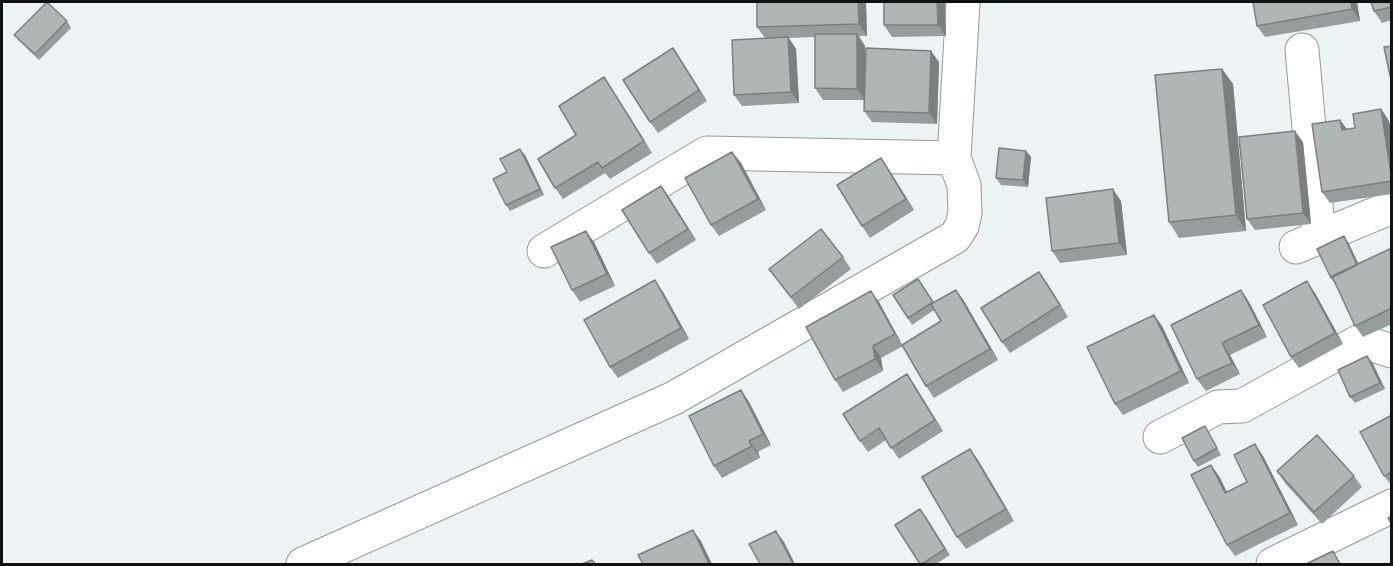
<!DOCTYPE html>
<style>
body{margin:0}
#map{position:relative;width:1393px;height:566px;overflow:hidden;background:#edf3f5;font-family:"Archivo Narrow",sans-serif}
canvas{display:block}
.frame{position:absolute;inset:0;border:3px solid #0f1112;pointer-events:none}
</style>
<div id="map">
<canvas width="1393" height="566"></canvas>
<div class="frame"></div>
</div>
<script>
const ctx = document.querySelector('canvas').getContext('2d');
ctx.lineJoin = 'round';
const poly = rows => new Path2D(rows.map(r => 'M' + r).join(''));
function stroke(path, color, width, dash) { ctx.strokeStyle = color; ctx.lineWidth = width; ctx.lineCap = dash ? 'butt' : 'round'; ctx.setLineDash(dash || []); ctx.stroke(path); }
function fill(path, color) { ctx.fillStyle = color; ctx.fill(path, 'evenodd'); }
const street = poly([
 [1302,50,1319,238],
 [1296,247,1392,207],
 [544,251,707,153,954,158],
 [1160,437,1218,407,1242,406,1360,341,1392,351],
 [303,564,674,398,955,237,962,226,965,213,964,185,954,158,963,2],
 [1273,564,1392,506]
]);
stroke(street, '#94999b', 35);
stroke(street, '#fff', 33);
fill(poly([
 [866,2,867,36,859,36,865,46,865,89,939,62,937,124,872,122,864,111,864,100,823,100,815,88,815,37,789,38,796,49,799,103,742,106,734,95,765,38,757,27],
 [884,2,945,2,946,36,892,37,884,25],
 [1357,2,1360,21,1265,37,1257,26],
 [1392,2,1392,20,1382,23,1374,11],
 [67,21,71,28,39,60,19,41,14,35],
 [681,60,707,101,658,133,650,122],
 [1222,69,1233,84,1246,231,1179,238,1169,222],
 [612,89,652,153,610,179,605,173,563,199,555,188,576,135],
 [1381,109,1389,121,1392,137,1392,194,1330,203,1322,192,1340,120,1347,129,1355,128],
 [1303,142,1311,224,1255,230,1247,219],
 [1026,151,1031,157,1028,187,1001,185,996,178],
 [732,152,741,163,766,210,719,236,711,225],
 [525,155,544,195,510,211,506,205,507,172],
 [889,170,914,210,870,238,862,226],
 [661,186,696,240,657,264,649,253],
 [1121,201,1127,255,1060,263,1052,251],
 [594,242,615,286,580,302,572,290],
 [1348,242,1358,264,1392,248,1392,324,1363,337,1355,326,1335,284,1331,278],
 [843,257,851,269,799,309,769,269],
 [1039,272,1068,317,1010,353,1002,342],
 [918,279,934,303,956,290,964,301,998,360,934,398,926,386,903,346,881,358,883,371,843,392,835,380,879,302,902,345,941,321,934,310,912,325,893,295],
 [1241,290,1249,302,1267,337,1230,355,1240,374,1206,391,1197,379],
 [663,292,689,339,618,378,610,367],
 [1315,293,1343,344,1299,368,1291,357],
 [1154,315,1162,326,1189,383,1123,415,1115,404],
 [1372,362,1385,389,1355,403,1350,397],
 [907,374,943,431,899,459,886,440,868,452,860,441],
 [741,390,749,402,771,445,758,452,760,458,722,478,714,466],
 [1392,415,1392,486,1384,476],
 [1209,433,1221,455,1198,467,1194,461],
 [1263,456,1298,525,1235,556,1227,545,1219,476,1227,492,1247,482],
 [978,460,1014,521,966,549,957,537],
 [1277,471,1354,476,1362,487,1322,524,1285,483],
 [925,515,950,555,936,564,920,564]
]), '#979d9d');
fill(poly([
 [858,2,866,2,867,36,859,24],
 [937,2,945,2,946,36,938,25],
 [1351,2,1357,2,1360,21,1352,9],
 [857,34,865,46,865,100,857,89],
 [788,37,796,49,799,103,791,92],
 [673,48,681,60,707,101,699,90],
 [931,51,939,62,937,124,929,113],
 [1222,69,1233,84,1246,231,1236,215],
 [604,77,612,89,652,153,644,141],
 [1381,109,1389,121,1392,137,1392,181],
 [1340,120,1348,131,1342,130],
 [1295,131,1303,142,1311,224,1303,213],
 [520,149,525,155,544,195,540,189],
 [1026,151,1031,157,1028,187,1023,180],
 [732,152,741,163,766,210,758,199],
 [881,158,889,170,914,210,906,199],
 [661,186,669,197,696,240,688,229],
 [1113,189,1121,201,1127,255,1119,243],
 [586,231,594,242,615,286,607,274],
 [1344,236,1348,242,1362,271,1357,265],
 [1039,272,1047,283,1068,317,1060,305],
 [655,280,663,292,689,339,681,328],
 [1307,281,1315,293,1343,344,1335,333],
 [956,290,964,301,998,360,990,349],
 [1241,290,1249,302,1267,337,1259,325],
 [871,291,879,302,903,346,895,334],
 [1154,315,1162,326,1189,383,1181,371],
 [1222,343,1230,355,1240,374,1232,363],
 [873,346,881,358,883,371,875,359],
 [1367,356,1372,362,1385,389,1380,383],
 [907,374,915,386,943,431,935,420],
 [741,390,749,402,771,445,763,434],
 [749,441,758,452,760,458,752,446],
 [1255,444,1263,456,1298,525,1290,513],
 [970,449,978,460,1014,521,1006,509],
 [1211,465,1219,476,1233,505,1225,493],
 [693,530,701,541,712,564,709,564],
 [776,531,784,542,795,564,793,564]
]), '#7b7f7f');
const building = poly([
 [47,2,67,21,35,54,14,35,47,2],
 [757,2,858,2,859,24,757,27,757,2],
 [884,2,937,2,938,25,884,25,884,2],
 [1253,2,1351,2,1352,9,1257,26,1253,2],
 [1371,2,1392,2,1392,7,1374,11,1371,2],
 [815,34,857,34,857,89,815,88,815,34],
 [788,37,791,92,734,95,732,40,788,37],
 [1392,46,1392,85,1384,47,1392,46],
 [673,48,699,90,650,122,623,80,673,48],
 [866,48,931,51,929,113,864,111,866,48],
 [1222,69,1236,215,1169,222,1155,75,1222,69],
 [604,77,644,141,602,168,598,162,555,188,538,159,576,135,559,106,604,77],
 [1381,109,1392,181,1322,192,1312,124,1340,120,1342,130,1355,128,1353,114,1381,109],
 [1295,131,1303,213,1247,219,1239,137,1295,131],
 [999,148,1026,151,1023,180,996,178,999,148],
 [520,149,540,189,506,205,493,179,507,172,500,159,520,149],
 [732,152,758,199,711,225,685,178,732,152],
 [881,158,906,199,862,226,837,185,881,158],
 [661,186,688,229,649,253,622,210,661,186],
 [1113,189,1119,243,1052,251,1046,198,1113,189],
 [821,229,843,257,791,297,769,269,821,229],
 [586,231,607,274,572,290,551,247,586,231],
 [1344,236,1357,265,1331,278,1317,249,1344,236],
 [1392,248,1392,308,1355,326,1332,276,1392,248],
 [1039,272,1060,305,1002,342,981,308,1039,272],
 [918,279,933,302,908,318,893,295,918,279],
 [655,280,681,328,610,367,584,320,655,280],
 [1307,281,1335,333,1291,357,1263,305,1307,281],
 [956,290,990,349,926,386,902,345,941,321,931,304,956,290],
 [1241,290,1259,325,1222,343,1232,363,1197,379,1171,325,1241,290],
 [871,291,895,334,873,346,875,359,835,380,806,327,871,291],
 [1154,315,1181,371,1115,404,1087,347,1154,315],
 [1367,356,1380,383,1350,397,1338,370,1367,356],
 [907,374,935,420,891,448,879,428,860,441,843,414,907,374],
 [741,390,763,434,749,441,752,446,714,466,689,416,741,390],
 [1392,415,1392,472,1384,476,1360,432,1392,415],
 [1205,426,1217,448,1194,461,1182,438,1205,426],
 [1317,435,1354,476,1314,512,1277,471,1317,435],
 [1255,444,1290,513,1227,545,1191,475,1211,465,1225,493,1247,482,1234,455,1255,444],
 [970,449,1006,509,957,537,922,477,970,449],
 [920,509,945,549,922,564,920,564,895,525,920,509],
 [1392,516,1392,525,1388,518,1392,516],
 [693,530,709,564,643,564,638,555,693,530],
 [776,531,793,564,760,564,749,544,776,531],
 [1333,551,1340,564,1306,564,1333,551],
 [592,560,595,564,582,564,592,560]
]);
fill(building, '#b0b6b6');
stroke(building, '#7b7f7f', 1.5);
</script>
